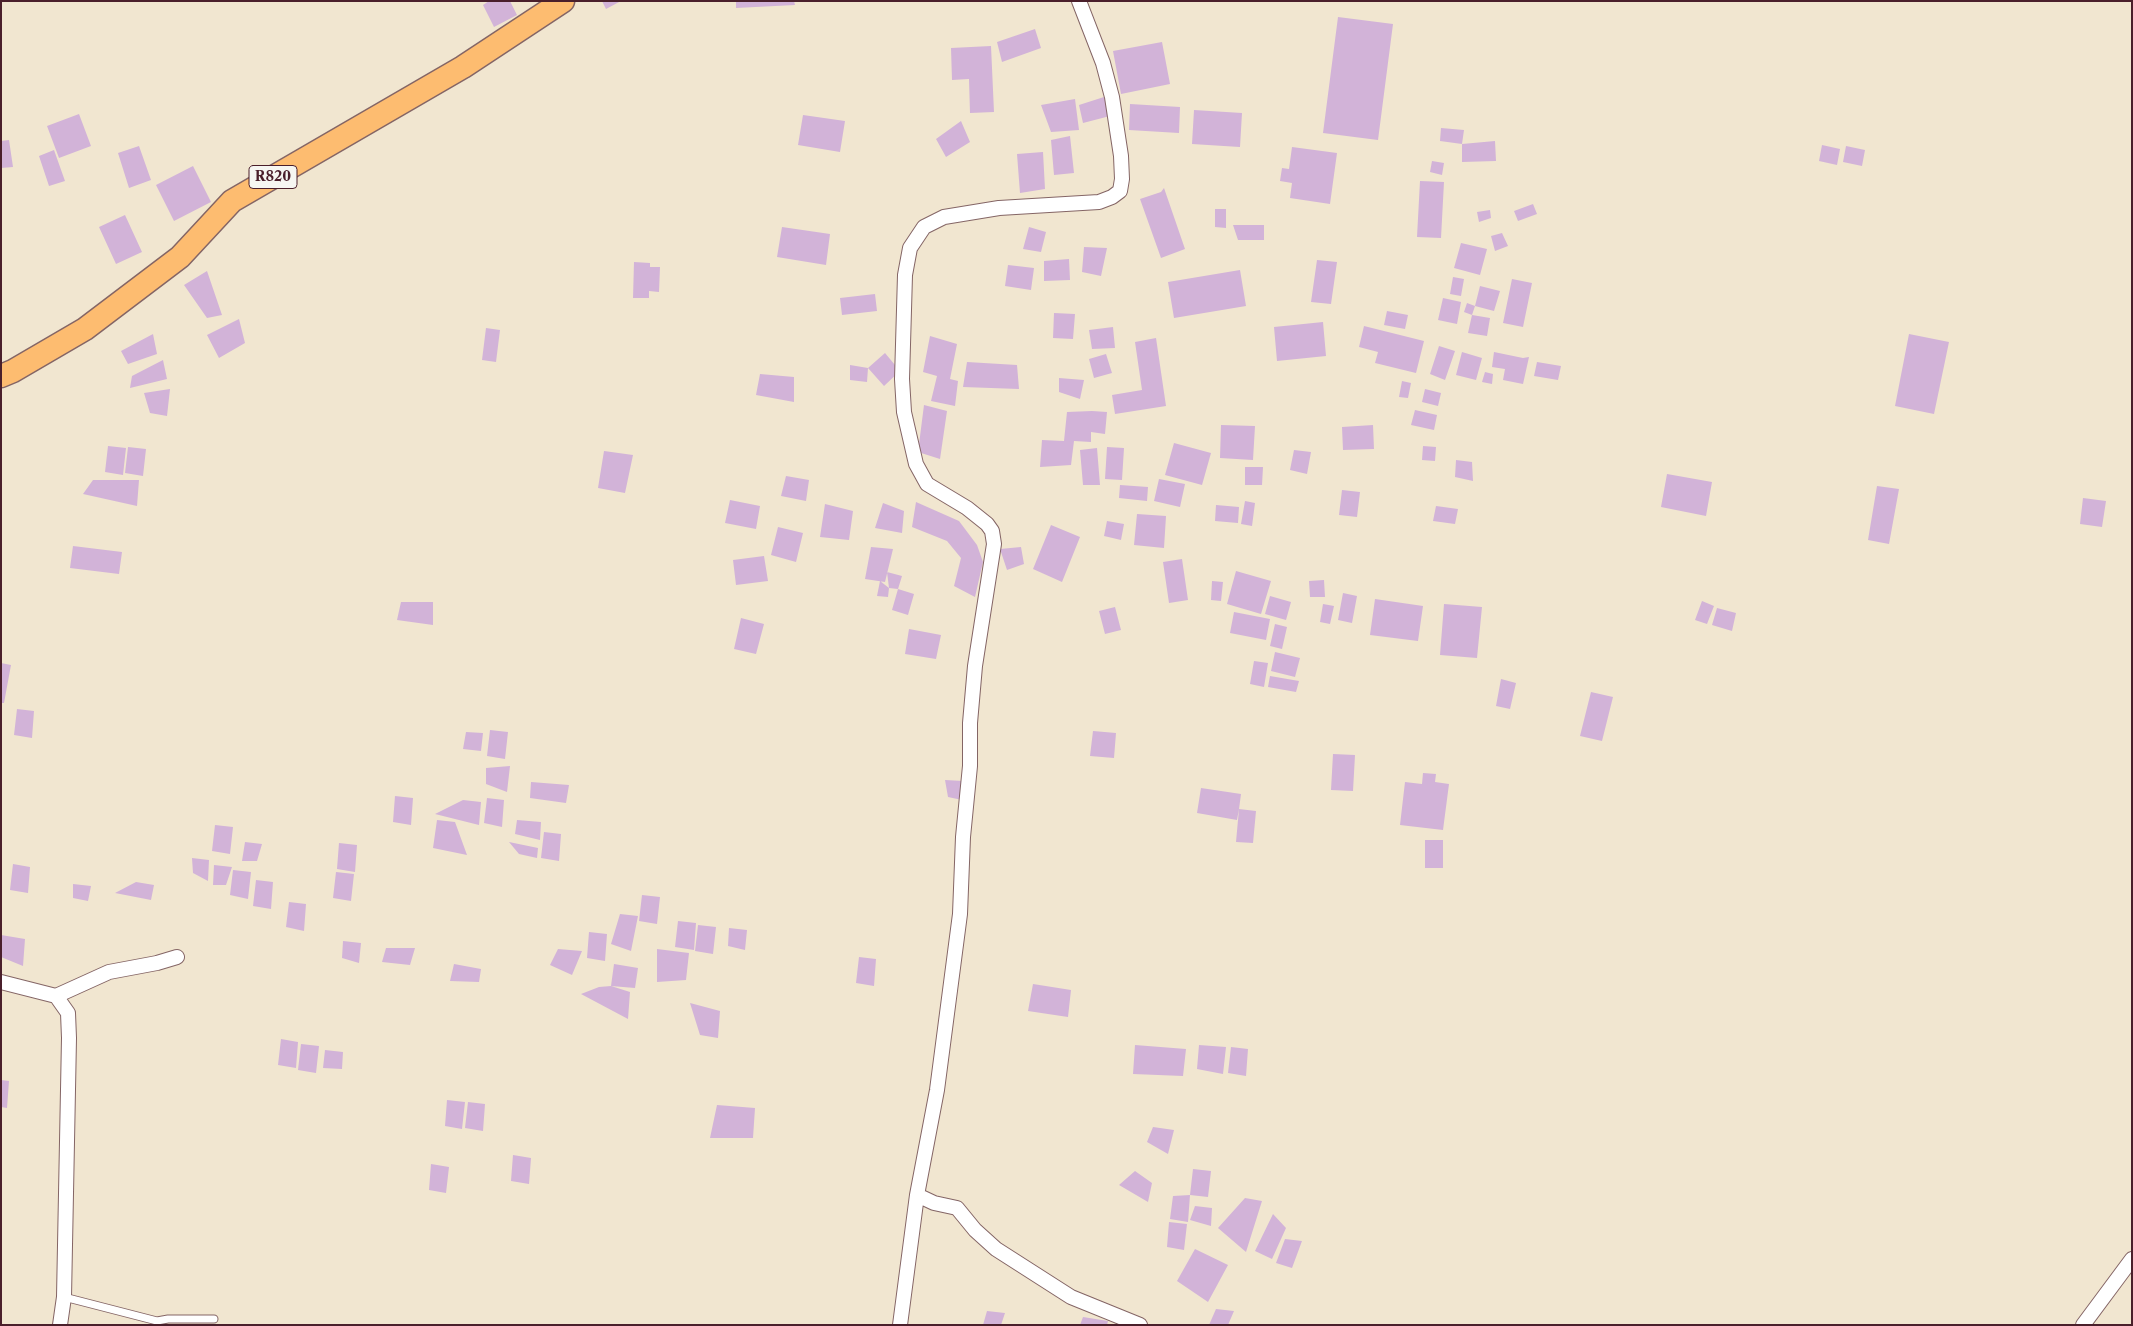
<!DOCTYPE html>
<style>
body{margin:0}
#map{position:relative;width:2133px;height:1326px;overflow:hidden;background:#f1e6d0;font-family:"Libre Caslon Text",serif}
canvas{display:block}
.frame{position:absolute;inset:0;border:2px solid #4a1f2b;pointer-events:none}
</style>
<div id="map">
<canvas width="2133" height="1326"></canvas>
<div class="frame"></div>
</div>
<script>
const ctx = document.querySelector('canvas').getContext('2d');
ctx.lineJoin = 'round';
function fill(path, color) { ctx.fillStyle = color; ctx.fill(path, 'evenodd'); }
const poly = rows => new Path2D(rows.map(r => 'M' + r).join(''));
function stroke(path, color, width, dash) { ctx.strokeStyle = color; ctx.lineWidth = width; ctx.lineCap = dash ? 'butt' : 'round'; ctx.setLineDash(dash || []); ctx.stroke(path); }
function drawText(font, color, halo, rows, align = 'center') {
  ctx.font = font + ' "Libre Caslon Text",serif'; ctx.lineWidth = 4; ctx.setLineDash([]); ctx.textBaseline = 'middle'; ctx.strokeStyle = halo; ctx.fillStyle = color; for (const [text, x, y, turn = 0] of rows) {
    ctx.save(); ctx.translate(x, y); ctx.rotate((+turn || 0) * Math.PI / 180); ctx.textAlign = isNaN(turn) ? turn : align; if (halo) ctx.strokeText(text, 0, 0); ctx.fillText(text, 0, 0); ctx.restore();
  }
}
fill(poly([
 [489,1,510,1,517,15,494,27,483,5],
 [602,1,621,1,606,9],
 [736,1,794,1,795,5,736,8],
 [1338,17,1393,24,1378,140,1323,133],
 [1035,29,1041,48,1002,62,997,42],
 [1162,42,1170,84,1121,94,1113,51],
 [991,46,994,112,970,113,969,79,952,80,951,48],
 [1104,97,1110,116,1083,123,1079,105],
 [1075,99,1079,130,1051,132,1041,105],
 [1130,104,1180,107,1179,133,1129,130],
 [1194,110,1242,113,1240,147,1192,144],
 [79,114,91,146,59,158,47,126],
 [803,115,845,121,840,152,798,145],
 [961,121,970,142,946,157,936,139],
 [1441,128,1464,130,1462,144,1440,141],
 [1070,136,1074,173,1054,175,1051,140],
 [9,140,13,167,1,168,1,141],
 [1495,141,1496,161,1462,162,1462,144],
 [1822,145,1840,149,1837,165,1819,161],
 [139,146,151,180,129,188,118,153],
 [1846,146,1865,150,1862,166,1843,162],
 [1292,147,1337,153,1330,204,1290,198,1292,183,1280,181,1282,168,1289,169],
 [54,150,65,181,49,186,39,156],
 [1043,152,1045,189,1020,193,1017,154],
 [1432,161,1444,163,1442,175,1430,172],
 [193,166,211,202,174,221,156,185],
 [1420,181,1444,182,1441,238,1417,237],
 [1164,188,1185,249,1161,258,1140,199,1161,192],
 [1533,204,1537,214,1518,221,1514,211],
 [1215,209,1226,209,1226,228,1215,227],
 [1490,210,1491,218,1479,222,1477,212],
 [125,215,142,252,116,264,99,227],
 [1233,225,1264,225,1264,240,1238,240],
 [782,227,830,234,826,265,777,257],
 [1029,227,1046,232,1041,252,1023,249],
 [1502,233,1508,246,1495,251,1491,236],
 [1461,243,1487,249,1480,275,1454,268],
 [1084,247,1107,248,1101,276,1082,272],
 [1069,259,1070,280,1044,281,1044,261],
 [1317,260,1337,262,1331,304,1311,302],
 [634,262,650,263,650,267,660,267,659,292,649,291,649,298,633,298],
 [1008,265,1034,268,1031,290,1005,286],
 [1240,270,1246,306,1174,318,1168,282],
 [207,271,222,315,207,318,184,285],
 [1453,277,1464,279,1461,296,1450,294],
 [1512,279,1532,283,1523,327,1503,323],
 [1480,286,1500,291,1494,311,1475,306],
 [875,294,877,311,842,315,840,298],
 [1443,298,1461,302,1457,324,1438,320],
 [1467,303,1475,306,1472,315,1464,312],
 [1387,311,1408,315,1405,329,1384,325],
 [1054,313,1075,314,1073,339,1053,338],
 [1472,315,1490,318,1487,336,1468,333],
 [239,319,245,343,219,358,207,335],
 [1323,322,1326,356,1277,361,1274,327],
 [1364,326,1424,341,1416,373,1375,363,1378,352,1359,347],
 [1113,327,1115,348,1092,349,1089,330],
 [486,328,500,330,496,362,482,360],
 [153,334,157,354,128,364,121,351],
 [1909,334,1949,342,1934,414,1895,406],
 [930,336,957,344,950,379,958,381,955,406,931,401,937,376,923,372],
 [1156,338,1166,406,1115,414,1112,395,1142,390,1135,342],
 [1439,346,1455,351,1445,380,1430,374],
 [1462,352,1482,358,1476,380,1456,375],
 [1494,352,1523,358,1529,357,1523,384,1503,380,1505,369,1492,367],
 [885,353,900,371,884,386,868,368],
 [1106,354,1112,373,1094,378,1089,359],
 [163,360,167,379,130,388,132,376],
 [967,362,1017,365,1019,389,963,387],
 [1537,362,1561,366,1558,380,1534,376],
 [850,365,868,368,867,382,850,380],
 [1485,372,1493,374,1492,384,1482,382],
 [760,374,794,377,794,402,756,395],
 [1059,378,1084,380,1080,399,1059,392],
 [1402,381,1411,383,1408,398,1399,397],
 [170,389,167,416,150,413,144,393],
 [1425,389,1441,393,1438,406,1422,402],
 [924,405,947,411,940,459,918,452],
 [1415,410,1437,415,1434,430,1411,425],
 [1092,411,1107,412,1105,434,1091,432,1091,442,1074,441,1071,465,1040,467,1042,440,1064,441,1067,412],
 [1221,425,1255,426,1253,460,1220,458],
 [1373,425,1374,449,1343,450,1342,427],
 [1174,443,1211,453,1202,485,1165,475],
 [108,446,126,448,123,475,105,472],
 [1423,446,1436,447,1435,461,1422,460],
 [128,447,146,449,143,476,125,473],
 [1107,447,1124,448,1122,480,1105,479],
 [1097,448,1100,485,1083,485,1080,450],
 [1294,450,1311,452,1307,474,1290,470],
 [604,451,633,455,625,493,598,488],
 [1456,460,1472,462,1473,481,1455,477],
 [1245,467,1263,467,1262,485,1245,485],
 [1667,474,1712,482,1706,516,1661,507],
 [786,476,809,480,806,501,781,496],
 [1159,479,1185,484,1180,507,1154,501],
 [93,480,139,480,137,506,83,494],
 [1120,485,1148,487,1147,501,1119,498],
 [1877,486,1899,489,1889,544,1868,540],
 [1342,490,1360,492,1357,517,1339,515],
 [2083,498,2106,501,2102,527,2080,524],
 [730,500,760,506,756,529,725,523],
 [1245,501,1255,503,1252,526,1241,524],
 [916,502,959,521,977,545,983,562,975,597,954,586,961,558,947,541,912,527],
 [883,503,904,511,902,533,875,528],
 [825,504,853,511,849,540,820,537],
 [1216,505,1239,507,1238,523,1215,521],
 [1436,506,1458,509,1455,524,1433,521],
 [1137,514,1166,516,1164,548,1134,545],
 [1107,521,1124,524,1121,540,1104,536],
 [1051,525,1080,537,1062,582,1033,569],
 [778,527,803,533,796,562,771,555],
 [73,546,122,552,119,574,70,568],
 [871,547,893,549,885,582,865,579],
 [1021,547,1024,564,1007,570,1000,549],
 [764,556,768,581,736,585,733,560],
 [1182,559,1188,600,1169,603,1163,562],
 [1236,571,1271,581,1261,614,1227,604],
 [887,572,902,576,898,589,914,594,908,615,892,610,898,589,889,588],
 [1324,580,1325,597,1310,597,1309,581],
 [880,581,889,588,888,597,877,596],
 [1212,581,1223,582,1221,601,1211,600],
 [1343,593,1357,596,1352,623,1338,620],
 [1270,596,1291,602,1286,620,1265,614],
 [1375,599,1423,606,1418,641,1370,635],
 [1702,601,1714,606,1707,624,1695,620],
 [401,602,433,602,433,625,397,620],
 [1323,604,1334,606,1330,624,1320,622],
 [1444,604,1482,607,1477,658,1440,655],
 [1115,607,1121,630,1105,634,1099,611],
 [1717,608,1736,613,1732,631,1712,625],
 [1234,612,1270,619,1266,640,1230,633],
 [741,618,764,624,756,654,734,649],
 [1275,624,1287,627,1282,649,1270,646],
 [909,629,941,635,936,659,905,654],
 [1275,652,1300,658,1295,677,1271,671],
 [1254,661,1268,663,1264,687,1250,684],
 [1,663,11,665,4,703,1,703],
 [1270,676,1299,681,1296,692,1268,687],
 [1501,679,1516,683,1510,709,1496,706],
 [1591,692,1613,697,1602,741,1580,736],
 [17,709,34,711,32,738,14,735],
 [490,730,508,732,505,759,487,756],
 [1093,731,1116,733,1114,758,1090,756],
 [466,732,483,733,481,751,463,749],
 [1333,754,1355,755,1353,791,1331,790],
 [510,766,507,792,486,784,486,768],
 [1423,773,1436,774,1435,782,1449,784,1443,830,1400,825,1405,782,1422,784],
 [945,780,963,781,962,800,948,797],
 [531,782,569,785,566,803,530,798],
 [1201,788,1241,794,1239,809,1256,811,1253,843,1236,842,1239,809,1237,820,1197,813],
 [395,796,413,798,411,825,393,822],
 [487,798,504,800,502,827,484,823],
 [463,800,481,802,479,825,435,814],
 [437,820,455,822,467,855,433,848],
 [517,820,541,822,540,840,515,834],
 [215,825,233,827,230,854,212,851],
 [544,832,561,834,559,861,541,858],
 [1425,840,1443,840,1443,868,1425,868],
 [245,842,262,844,257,861,242,861],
 [509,842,538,848,537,858,519,854],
 [339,843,357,845,355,872,337,869],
 [192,858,209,860,208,881,193,873],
 [13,864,30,867,28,893,10,890],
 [214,865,232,867,226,885,213,885],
 [233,870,251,872,248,899,230,895],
 [336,872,354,874,351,901,333,898],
 [256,880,273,882,271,909,253,906],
 [136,882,154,885,151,900,115,893],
 [73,884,91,886,88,901,73,898],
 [642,895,660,897,657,924,639,921],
 [289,902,306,904,304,931,286,927],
 [620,914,638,916,631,951,611,944],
 [678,921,696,923,694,950,675,947],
 [698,925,716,927,713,954,695,951],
 [729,928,747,930,745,950,728,946],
 [589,932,607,934,605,961,587,958],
 [1,935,25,939,23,966,1,957],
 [343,941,361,943,359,963,342,958],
 [386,948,415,948,410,965,382,962],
 [558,949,582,951,572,975,550,965],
 [657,949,689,953,686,980,657,982],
 [859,957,876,959,874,986,856,983],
 [454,964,481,969,479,982,450,981],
 [614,964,638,968,635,988,611,986],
 [1033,984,1071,990,1068,1017,1028,1011],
 [611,986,630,992,628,1019,581,994,599,987],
 [690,1003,720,1011,718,1038,700,1035],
 [281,1039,298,1042,296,1068,278,1065],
 [301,1044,319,1046,316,1073,298,1070],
 [1135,1045,1186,1049,1183,1076,1133,1074],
 [1199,1045,1226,1047,1223,1074,1197,1069],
 [1231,1047,1248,1049,1246,1076,1228,1073],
 [325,1050,343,1052,342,1069,323,1068],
 [1,1080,9,1081,7,1108,1,1107],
 [447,1100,465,1102,462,1129,445,1126],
 [468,1102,485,1104,483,1131,465,1128],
 [717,1105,755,1108,753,1138,710,1138],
 [1153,1127,1174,1130,1168,1154,1147,1142],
 [513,1155,531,1158,529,1184,511,1181],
 [431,1164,449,1167,446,1193,429,1190],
 [1193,1169,1211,1171,1208,1197,1190,1195,1188,1222,1170,1219,1173,1196,1190,1195],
 [1135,1171,1152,1183,1148,1202,1119,1185],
 [1245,1198,1262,1201,1246,1252,1218,1228],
 [1195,1206,1212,1208,1211,1226,1190,1220],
 [1273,1214,1286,1228,1272,1259,1255,1251],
 [1169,1222,1187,1224,1184,1250,1167,1247],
 [1285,1239,1302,1241,1292,1268,1276,1263],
 [1195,1249,1228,1265,1208,1302,1177,1281],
 [1216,1309,1234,1311,1228,1325,1209,1325],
 [987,1311,1005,1313,1001,1325,983,1325],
 [1083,1317,1108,1321,1107,1325,1080,1325]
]), '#d2b3d8');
const service = poly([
 [64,1297,157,1321,168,1319,214,1319]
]);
const minor = poly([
 [1,982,56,996,68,1013,69,1038,64,1297,60,1325],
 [56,996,109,972,157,963,177,957],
 [917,1195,934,1203,957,1208,975,1230,996,1249,1071,1297,1140,1325],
 [900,1325,917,1195,937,1090,960,914,963,837,970,766,970,723,975,666,994,544,992,531,987,524,967,508,927,484,916,464,904,412,902,379,905,275,910,248,924,227,944,217,999,208,1099,202,1112,197,1120,191,1122,179,1121,156,1112,97,1103,63,1079,1],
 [2083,1325,2132,1259]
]);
const primary = poly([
 [1,376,13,371,85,329,180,257,232,201,463,67,563,1]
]);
stroke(service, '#846565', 9);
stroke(minor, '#846565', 16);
stroke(primary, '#846565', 25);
stroke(service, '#fff', 7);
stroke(minor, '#fff', 14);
stroke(primary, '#fdbc70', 22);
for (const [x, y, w] of [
 [273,177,48]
]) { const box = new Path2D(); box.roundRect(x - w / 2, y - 11.5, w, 23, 4); ctx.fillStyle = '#f6f6f2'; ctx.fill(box); stroke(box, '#4a1f2b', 1); }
drawText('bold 14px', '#4a1f2b', null, [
 ["R820",273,177]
]);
</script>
